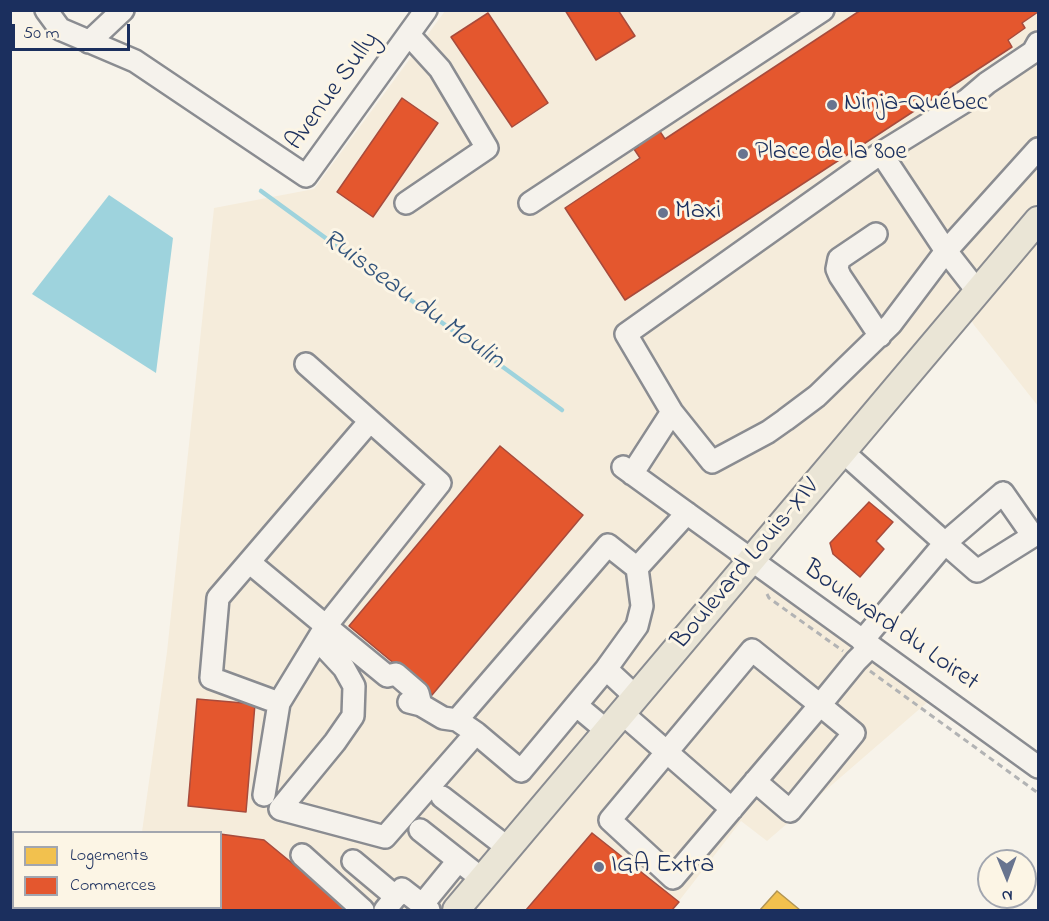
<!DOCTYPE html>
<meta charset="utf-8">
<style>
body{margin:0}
#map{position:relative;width:1049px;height:921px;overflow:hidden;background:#f7f3ea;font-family:"Indie Flower",sans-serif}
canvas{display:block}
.frame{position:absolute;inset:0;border:12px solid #1b2f5e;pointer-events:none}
.legend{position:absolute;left:12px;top:831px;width:210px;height:78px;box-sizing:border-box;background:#fcf5e5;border:2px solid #a2a6af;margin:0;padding:8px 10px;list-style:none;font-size:18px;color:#1b2f5e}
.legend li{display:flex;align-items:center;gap:12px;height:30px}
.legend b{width:30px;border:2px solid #a2a6af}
.north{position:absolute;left:977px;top:849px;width:60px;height:60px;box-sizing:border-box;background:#fcf5e5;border:2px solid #a2a6af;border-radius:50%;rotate:179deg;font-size:16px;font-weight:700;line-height:24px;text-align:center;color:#1b2f5e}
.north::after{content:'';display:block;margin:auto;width:21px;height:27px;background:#68748f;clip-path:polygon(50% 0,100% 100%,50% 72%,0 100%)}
.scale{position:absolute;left:12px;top:24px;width:118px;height:27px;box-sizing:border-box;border:3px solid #1b2f5e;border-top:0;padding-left:8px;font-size:18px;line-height:21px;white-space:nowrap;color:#1b2f5e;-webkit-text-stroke:4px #fcf5e5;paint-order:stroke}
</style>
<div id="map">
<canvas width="1049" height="921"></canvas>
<div class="frame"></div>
<ul class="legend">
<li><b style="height:16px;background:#f2c14e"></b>Logements</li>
<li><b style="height:16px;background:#e4572e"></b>Commerces</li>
</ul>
<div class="north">N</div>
<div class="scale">50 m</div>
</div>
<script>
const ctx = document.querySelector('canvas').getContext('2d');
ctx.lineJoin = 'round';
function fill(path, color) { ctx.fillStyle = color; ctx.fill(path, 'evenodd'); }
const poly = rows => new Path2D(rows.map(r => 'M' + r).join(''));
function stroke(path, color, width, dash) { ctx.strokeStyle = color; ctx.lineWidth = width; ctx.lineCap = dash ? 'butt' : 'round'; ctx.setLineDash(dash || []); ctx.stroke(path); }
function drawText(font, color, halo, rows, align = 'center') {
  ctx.font = font + ' "Indie Flower",sans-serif'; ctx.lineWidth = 6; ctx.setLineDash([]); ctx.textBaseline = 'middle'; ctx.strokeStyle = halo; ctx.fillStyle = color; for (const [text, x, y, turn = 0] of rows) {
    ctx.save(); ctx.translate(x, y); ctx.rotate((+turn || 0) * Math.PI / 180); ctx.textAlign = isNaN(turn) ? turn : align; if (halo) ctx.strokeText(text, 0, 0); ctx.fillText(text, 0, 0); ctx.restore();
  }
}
fill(poly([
 [445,11,1038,11,1038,220,1031,230,1038,239,1038,406,974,325,964,309,751,561,938,693,767,841,741,821,672,910,131,910,131,908,220,908,220,832,142,832,167,652,214,208,314,189]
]), '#f5ecdb');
fill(poly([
 [109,195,173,238,156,373,32,294]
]), '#9ed3dd');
const homes = poly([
 [777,891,800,910,760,910,777,891]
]);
fill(homes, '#f2c14e');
stroke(homes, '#b29553', 1.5);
const shops = poly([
 [565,10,618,10,635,36,596,60,565,10],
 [861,10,1038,10,1038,12,1022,23,1025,28,1008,40,1012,47,625,300,565,208,640,158,634,149,638,147,633,139,655,124,665,139,861,10],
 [488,13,548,103,512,127,451,37,488,13],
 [402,98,438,123,373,217,337,192,402,98],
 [500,446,583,515,432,695,349,626,500,446],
 [869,502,893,522,876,541,884,549,860,577,833,554,830,543,869,502],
 [197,699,255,704,246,812,188,806,197,699],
 [592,833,679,902,672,910,526,910,592,833],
 [220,834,264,840,349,910,199,910,199,908,220,908,220,834]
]);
fill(shops, '#e4572e');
stroke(shops, '#a84b3c', 1.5);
stroke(poly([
 [261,191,562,410]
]), '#9ed3dd', 4.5);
const minor = poly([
 [46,10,60,29,135,61,306,176,426,10],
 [89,42,123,10],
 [881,153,946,251,978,292],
 [406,203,487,148,440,69,409,35],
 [530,203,823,10],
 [876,234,839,259,837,269,840,276,880,336],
 [306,364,440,483,326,626,387,676,396,674,418,693,421,705],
 [672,412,712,462,768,432,785,420,817,396,891,324,946,251,1038,149],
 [842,451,945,543,862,641],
 [623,467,1038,767],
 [632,474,672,412,626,334,881,153,967,100,987,83,1033,52,1038,43],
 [1003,493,1033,536,977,571,945,543,1003,493],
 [249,562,326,626,279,703,211,678,218,598,249,562,370,421],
 [318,640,344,668,354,686,353,716,335,742,280,809,385,837,476,733],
 [606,669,637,626,642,606,637,568],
 [409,702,421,705,443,718,457,720,476,733,521,771,606,669,636,697],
 [576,705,607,731],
 [622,713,732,809],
 [457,720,608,545,637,568,687,513],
 [755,781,790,811,854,733,820,705,752,650,610,820,673,878,820,705,856,661,871,646],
 [264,795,279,703],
 [442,797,508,848],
 [420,830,482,879],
 [302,855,363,910],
 [353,861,396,897],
 [422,905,458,861],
 [190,910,190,908],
 [385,910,402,889,429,910]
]);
const major = poly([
 [456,910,1038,220]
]);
stroke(minor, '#8a8c91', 26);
stroke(major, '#8a8c91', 30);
stroke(poly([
 [767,594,769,598,843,651],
 [870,671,1038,793]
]), '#b2b3b4', 3, [6, 4.5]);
stroke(minor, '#f5f2ec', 21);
stroke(major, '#eae5d6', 26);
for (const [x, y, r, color] of [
 [832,105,6,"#68748f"],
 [743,154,6,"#68748f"],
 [663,213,6,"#68748f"],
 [599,867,6,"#68748f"]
]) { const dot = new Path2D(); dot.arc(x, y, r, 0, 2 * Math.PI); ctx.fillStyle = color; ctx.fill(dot); stroke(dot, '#fcf5e5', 2); }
drawText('26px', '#1b2f5e', '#fcf5e5', [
 ["Avenue Sully",334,92,-54],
 ["Boulevard Louis-XIV",747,565,-50],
 ["Boulevard du Loiret",890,627,35]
]);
drawText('26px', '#1b2f5e', '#fcf5e5', [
 ["Ninja-Québec",844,105],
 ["Place de la 80e",755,154],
 ["Maxi",675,213],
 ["IGA Extra",611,867]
], 'left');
drawText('italic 27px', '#32547c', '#fcf5e5', [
 ["Ruisseau du Moulin",412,301,36]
]);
</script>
